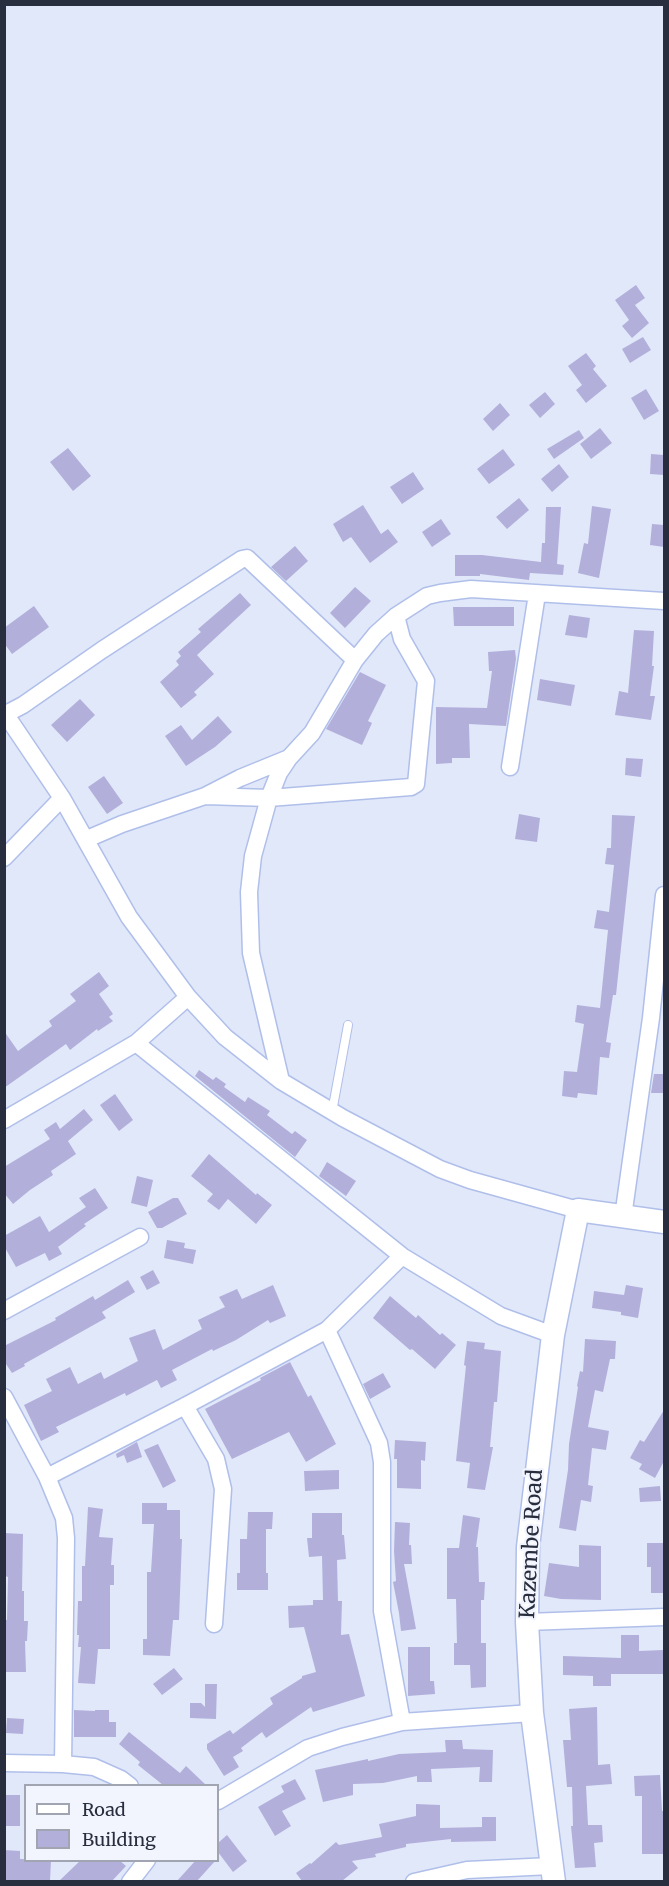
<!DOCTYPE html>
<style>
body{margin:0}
#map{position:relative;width:669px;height:1886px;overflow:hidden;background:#e1e8fa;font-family:Merriweather,serif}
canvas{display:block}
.frame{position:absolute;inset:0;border:6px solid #282e3e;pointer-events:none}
.legend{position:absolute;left:24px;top:1784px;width:195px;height:78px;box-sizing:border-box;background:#f2f5fe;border:2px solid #a1a5b1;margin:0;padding:8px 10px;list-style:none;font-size:18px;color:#282e3e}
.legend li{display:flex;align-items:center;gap:12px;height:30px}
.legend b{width:30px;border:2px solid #a1a5b1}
</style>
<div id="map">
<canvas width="669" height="1886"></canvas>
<div class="frame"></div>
<ul class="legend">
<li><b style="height:8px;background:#fff"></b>Road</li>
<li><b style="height:16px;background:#b3afdb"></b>Building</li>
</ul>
</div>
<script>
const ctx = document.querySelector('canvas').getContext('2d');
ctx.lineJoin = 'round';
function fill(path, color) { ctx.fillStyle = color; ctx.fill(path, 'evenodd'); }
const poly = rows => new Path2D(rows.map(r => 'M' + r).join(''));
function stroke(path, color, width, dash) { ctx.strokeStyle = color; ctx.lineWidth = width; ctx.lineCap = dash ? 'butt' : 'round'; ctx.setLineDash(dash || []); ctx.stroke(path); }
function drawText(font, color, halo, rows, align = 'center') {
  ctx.font = font + ' Merriweather,serif'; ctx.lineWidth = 4.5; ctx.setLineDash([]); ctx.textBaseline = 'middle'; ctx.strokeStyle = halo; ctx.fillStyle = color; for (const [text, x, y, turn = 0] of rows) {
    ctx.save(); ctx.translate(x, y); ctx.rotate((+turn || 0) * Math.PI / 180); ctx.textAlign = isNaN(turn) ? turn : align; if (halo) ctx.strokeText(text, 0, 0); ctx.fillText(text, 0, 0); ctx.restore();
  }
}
fill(poly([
 [636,285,645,298,635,305,649,323,632,338,622,326,629,320,615,300],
 [643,337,651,350,630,363,622,349],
 [586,353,596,366,593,369,607,386,586,403,576,390,582,385,568,366],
 [646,389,659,411,644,420,631,398],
 [545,392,555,404,540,418,529,405],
 [500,403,510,415,493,431,483,419],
 [600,428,612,443,591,459,580,444],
 [579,430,584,438,554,459,547,449],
 [68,448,91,476,73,491,50,462],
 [503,449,515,465,489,484,477,469],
 [651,454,664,455,664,475,650,474],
 [559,464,569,477,552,492,541,479],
 [413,472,424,489,402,504,390,487],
 [519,498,529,510,507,529,496,517],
 [363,505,381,534,388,529,398,542,370,563,351,537,343,542,333,524],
 [592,506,611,509,599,578,578,573,584,543,588,544],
 [546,507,561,507,557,564,564,565,563,575,530,573,529,580,480,574,480,576,455,576,455,555,482,555,541,562,542,543,545,543],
 [441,519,451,534,432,547,422,532],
 [652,524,664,525,664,547,650,545],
 [295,546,308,561,286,581,271,567],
 [355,587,371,601,345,628,330,613],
 [240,593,251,605,197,655,214,674,194,692,197,695,181,708,160,682,179,665,176,661,181,656,178,652,201,632,198,629],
 [34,606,49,627,12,654,4,643,4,628],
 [453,607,514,607,514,626,454,626],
 [569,615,590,618,587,638,565,635],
 [634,630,654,631,652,666,654,666,650,696,655,696,651,720,615,715,619,691,628,693],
 [515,650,516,659,506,726,469,724,470,758,452,758,452,763,436,764,436,707,487,708,492,671,489,671,488,652],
 [360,672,386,685,368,721,372,723,362,745,326,729],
 [540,679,575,685,571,706,537,700],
 [80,699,95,715,67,742,51,725],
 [218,716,232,732,215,747,186,766,165,736,181,725,192,740],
 [626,758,643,759,641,777,625,775],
 [104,776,123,803,107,814,88,787],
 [519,814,540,818,537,842,515,839],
 [612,815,635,816,616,995,613,995,606,1042,611,1043,609,1058,600,1057,597,1095,578,1093,577,1098,562,1096,564,1071,577,1072,584,1024,575,1022,577,1005,600,1008,608,930,594,928,597,910,609,912,614,865,605,864,607,848,611,848],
 [99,972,109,986,99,994,113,1014,109,1017,113,1021,98,1031,97,1029,70,1050,66,1044,4,1088,4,1031,18,1051,52,1026,49,1021,76,1001,70,994],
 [199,1070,213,1080,216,1077,226,1084,224,1087,245,1102,248,1097,270,1111,267,1115,292,1134,295,1131,307,1140,295,1157,195,1076],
 [654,1074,664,1074,664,1093,651,1093],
 [115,1094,133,1120,119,1131,100,1105],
 [84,1109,93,1120,68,1141,76,1154,51,1171,53,1175,30,1190,13,1204,4,1193,4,1167,50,1139,44,1130,56,1122,60,1129],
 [209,1154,256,1195,257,1193,272,1205,256,1224,228,1199,219,1210,207,1201,213,1194,191,1176],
 [327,1162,356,1181,346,1196,319,1176],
 [137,1176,153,1180,147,1207,131,1203],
 [95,1188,108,1208,84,1224,86,1226,58,1247,62,1254,49,1261,45,1253,16,1267,4,1246,4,1236,40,1216,49,1232,86,1207,79,1198],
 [173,1198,178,1198,187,1214,162,1228,157,1228,148,1212],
 [167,1240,185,1243,184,1248,196,1250,193,1264,164,1258],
 [153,1270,160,1283,147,1290,140,1277],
 [128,1280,135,1292,102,1312,106,1318,24,1364,25,1366,12,1373,4,1361,4,1346,56,1320,55,1318,93,1296,95,1300],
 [273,1285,286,1316,270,1323,268,1320,236,1340,213,1351,212,1349,172,1370,177,1380,161,1388,157,1380,126,1396,125,1393,56,1427,59,1432,41,1441,24,1405,52,1391,46,1379,70,1367,78,1384,101,1372,104,1379,138,1361,129,1338,155,1329,163,1350,202,1329,198,1320,225,1307,219,1297,237,1289,242,1299],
 [626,1285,643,1288,638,1318,621,1315,621,1312,592,1308,594,1291,624,1295],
 [390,1296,416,1318,418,1315,440,1335,442,1333,456,1345,435,1369,412,1349,410,1350,373,1318],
 [585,1339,616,1341,615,1359,610,1359,603,1392,595,1390,588,1427,609,1431,606,1450,592,1448,588,1485,593,1486,591,1502,581,1500,576,1531,559,1528,568,1470,569,1444,578,1387,577,1386,580,1371,583,1372],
 [467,1341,485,1343,484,1349,501,1351,497,1402,494,1402,490,1447,493,1447,485,1490,467,1488,470,1463,456,1461,466,1366,464,1365],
 [290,1362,308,1397,311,1395,336,1444,306,1462,289,1432,232,1459,205,1409,261,1380,260,1378],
 [383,1373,391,1387,370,1399,363,1384],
 [664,1410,664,1461,655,1478,639,1469,642,1464,630,1458,640,1440,644,1442],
 [395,1440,426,1442,425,1461,421,1460,421,1489,397,1488,397,1459,394,1459],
 [137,1442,142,1457,127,1463,124,1455,117,1458,116,1454],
 [158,1444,176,1481,163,1488,144,1450],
 [339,1470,339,1489,305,1491,304,1471],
 [660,1486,661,1501,640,1502,639,1488],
 [142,1503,167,1503,167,1510,180,1510,180,1539,182,1539,179,1620,173,1620,170,1656,143,1655,143,1639,147,1639,147,1572,151,1572,154,1524,142,1524],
 [88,1507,103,1509,99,1537,113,1538,111,1565,114,1565,114,1585,110,1585,110,1649,98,1649,95,1684,78,1683,81,1647,78,1647,79,1635,77,1635,78,1601,82,1601,82,1566,85,1566],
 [248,1512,273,1512,272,1529,266,1529,266,1573,268,1573,268,1590,237,1590,237,1573,240,1573,240,1539,247,1539],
 [312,1513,342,1513,342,1535,344,1535,346,1559,337,1560,338,1601,342,1601,341,1635,349,1634,365,1696,313,1712,311,1707,266,1738,262,1732,241,1748,243,1751,233,1757,239,1767,224,1776,207,1749,207,1744,230,1730,233,1734,273,1704,270,1698,302,1678,302,1676,316,1672,304,1627,289,1628,288,1606,313,1605,313,1600,323,1600,322,1556,309,1557,307,1538,312,1538],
 [463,1515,480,1518,476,1547,478,1547,479,1582,485,1582,484,1600,481,1600,481,1643,486,1643,486,1687,471,1688,470,1665,454,1665,454,1643,457,1643,456,1599,447,1599,447,1548,459,1548],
 [395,1522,410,1523,409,1545,411,1545,412,1564,404,1564,416,1629,401,1631,399,1613,393,1582,396,1581,394,1551],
 [4,1533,23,1534,22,1591,24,1591,24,1621,28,1621,27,1641,25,1641,26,1672,4,1672,4,1620,7,1620,8,1577,5,1576,6,1547,4,1547],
 [647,1543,663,1543,664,1593,651,1593,651,1567,647,1567],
 [579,1545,601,1546,601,1600,561,1599,544,1596,549,1563,579,1567],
 [621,1635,639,1635,639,1651,663,1650,664,1674,611,1674,611,1686,593,1686,593,1676,563,1675,563,1656,621,1658],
 [408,1647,430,1647,430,1681,434,1681,435,1694,408,1696],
 [174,1668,183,1679,162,1695,153,1684],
 [205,1684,217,1684,216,1719,190,1718,190,1703,201,1703,205,1707],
 [597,1707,598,1765,610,1764,612,1784,586,1786,588,1825,602,1825,603,1842,594,1843,596,1867,575,1868,571,1826,573,1826,572,1787,567,1787,563,1740,571,1740,569,1709],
 [74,1710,95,1711,95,1710,109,1710,109,1722,116,1722,116,1737,74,1737],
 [7,1718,24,1719,23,1734,6,1733],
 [129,1732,180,1773,186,1766,206,1785,163,1785,138,1765,140,1762,119,1744],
 [445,1740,462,1740,463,1749,493,1750,492,1782,479,1782,480,1767,431,1769,432,1782,417,1782,417,1776,383,1783,353,1784,353,1795,323,1802,315,1770,368,1759,368,1761,399,1754,446,1752],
 [660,1775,662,1811,664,1811,664,1854,642,1854,642,1796,635,1796,634,1776],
 [295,1779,306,1799,282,1811,291,1826,275,1836,258,1807,284,1792,281,1786],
 [4,1795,20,1795,20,1826,4,1826],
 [416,1804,440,1805,440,1828,482,1827,482,1817,496,1817,496,1841,451,1842,451,1839,406,1844,406,1847,375,1854,376,1857,352,1861,358,1868,342,1881,302,1881,296,1873,310,1863,311,1864,336,1842,339,1845,382,1837,379,1824,416,1816],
 [227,1835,247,1861,233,1872,218,1852,218,1843],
 [4,1850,20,1851,20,1859,51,1860,50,1881,4,1881],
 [81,1860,119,1860,126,1866,112,1881,59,1881],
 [196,1860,216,1860,197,1881,177,1881]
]), '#b3afdb');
const lane = poly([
 [332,1112,348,1025]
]);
const street = poly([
 [4,712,62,798,129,917,188,997,225,1037,281,1081,343,1118,440,1169,470,1180,578,1210],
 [4,715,23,705,102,650,242,559,247,558,355,660],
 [510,767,537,594],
 [205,796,269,798,411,787,416,784,426,681,402,639,396,616],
 [87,839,122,824,205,796,240,778,289,758],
 [4,858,62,798],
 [136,1043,188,997],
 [281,1081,251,953,249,892,253,856,269,798,279,773,289,758,312,733,355,660,376,634,396,616,427,596,440,593,471,589,664,601],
 [4,1120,136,1043,402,1256,501,1316,553,1335],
 [623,1217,651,1018,664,895],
 [402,1256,327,1330,379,1443,382,1462,382,1611,402,1722],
 [4,1311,140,1237],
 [4,1397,47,1477,185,1406,327,1330],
 [185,1406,216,1459,223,1489,214,1624],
 [47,1477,64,1518,66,1538,63,1764,94,1767,121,1779,130,1786],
 [527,1622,664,1617],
 [4,1763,63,1764],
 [218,1801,308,1748,342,1737,402,1722,532,1713],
 [130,1882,147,1860],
 [414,1882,467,1870,551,1866]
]);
const secondary = poly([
 [554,1882,532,1713,527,1622,528,1547,553,1335,578,1210,664,1222]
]);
stroke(lane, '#b0bfea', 10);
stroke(street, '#b0bfea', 19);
stroke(secondary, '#b0bfea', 25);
stroke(lane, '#fff', 8);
stroke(street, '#fff', 16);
stroke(secondary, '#fff', 22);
drawText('21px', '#282e3e', '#f2f5fe', [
 ["Kazembe Road",532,1544,-87]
]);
</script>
